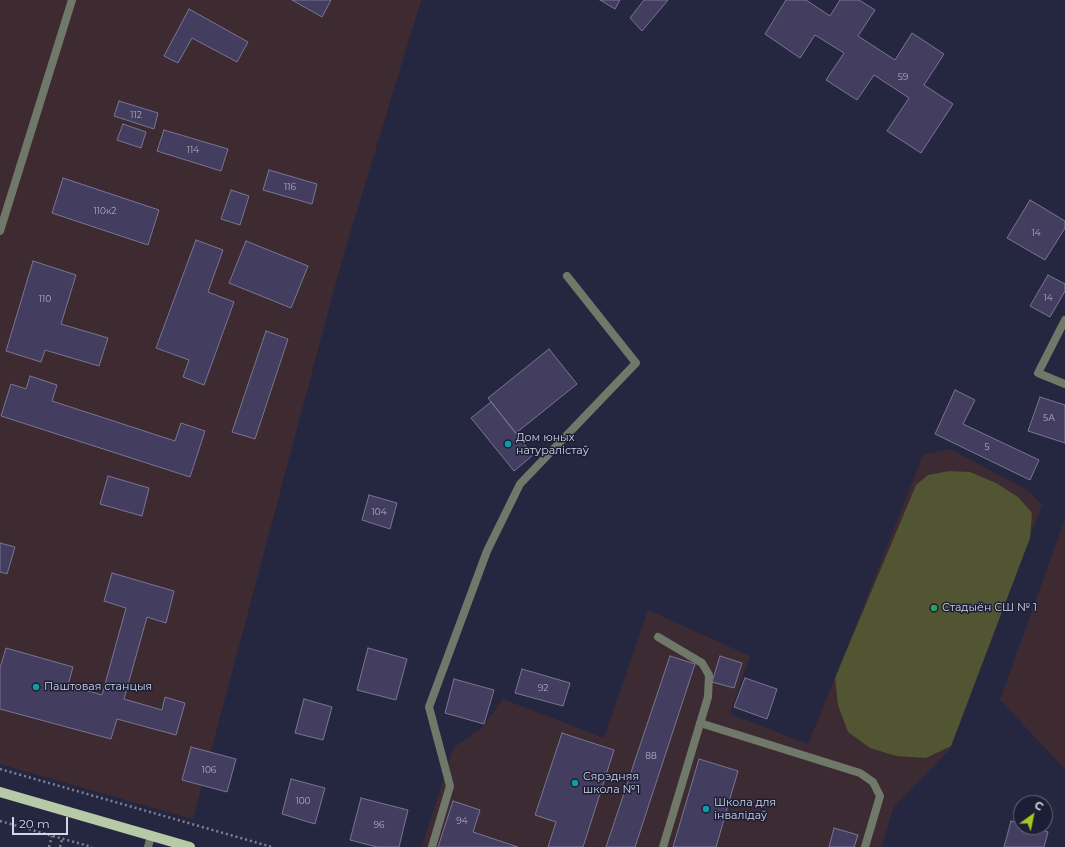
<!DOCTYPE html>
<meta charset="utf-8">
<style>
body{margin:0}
#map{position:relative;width:1065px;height:847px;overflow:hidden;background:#252740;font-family:Montserrat,sans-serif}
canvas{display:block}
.north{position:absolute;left:1013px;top:795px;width:40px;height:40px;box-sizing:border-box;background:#1b1e35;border:1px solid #64677b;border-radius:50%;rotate:33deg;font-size:11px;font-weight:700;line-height:16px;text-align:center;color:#d2d5e5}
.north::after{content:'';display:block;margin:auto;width:14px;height:18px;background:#a6c820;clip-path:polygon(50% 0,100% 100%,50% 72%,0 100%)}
.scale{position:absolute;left:12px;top:817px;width:56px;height:18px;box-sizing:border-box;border:2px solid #d2d5e5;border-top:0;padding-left:5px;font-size:12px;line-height:14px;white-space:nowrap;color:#d2d5e5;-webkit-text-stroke:3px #1b1e35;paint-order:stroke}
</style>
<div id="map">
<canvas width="1065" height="847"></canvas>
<div class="north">С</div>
<div class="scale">20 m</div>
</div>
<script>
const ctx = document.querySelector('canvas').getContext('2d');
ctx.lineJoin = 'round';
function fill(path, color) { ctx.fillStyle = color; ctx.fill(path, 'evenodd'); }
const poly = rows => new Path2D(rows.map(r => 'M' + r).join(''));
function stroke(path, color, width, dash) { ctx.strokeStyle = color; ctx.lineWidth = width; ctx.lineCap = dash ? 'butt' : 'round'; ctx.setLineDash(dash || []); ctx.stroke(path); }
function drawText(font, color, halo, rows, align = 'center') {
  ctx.font = font + ' Montserrat,sans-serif'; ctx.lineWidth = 3; ctx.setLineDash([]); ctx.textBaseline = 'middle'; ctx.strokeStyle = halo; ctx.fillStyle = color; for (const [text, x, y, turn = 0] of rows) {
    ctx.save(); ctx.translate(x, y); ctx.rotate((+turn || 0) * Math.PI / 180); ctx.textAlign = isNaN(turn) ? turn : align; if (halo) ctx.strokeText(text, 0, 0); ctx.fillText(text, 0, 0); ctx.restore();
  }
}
fill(poly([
 [0,0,421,0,340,267,193,819,0,764],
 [1065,519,1065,769,1000,700]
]), '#3e2b32');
fill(poly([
 [950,449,1029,491,1042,505,950,749,893,808,882,847,422,847,453,748,482,728,503,699,604,738,648,610,750,656,730,714,808,744,835,678,923,455]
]), '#3d2b33');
fill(poly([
 [949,471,970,472,996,483,1018,497,1032,513,1030,538,951,746,926,758,896,756,870,748,848,732,838,705,835,678,916,485,928,475]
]), '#515531');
const building = poly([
 [292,0,331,0,322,17,292,0],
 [600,0,620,0,615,9,600,0],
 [644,0,668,0,642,31,630,18,644,0],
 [786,0,806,0,830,16,840,0,859,0,875,10,858,36,895,60,912,33,944,54,924,85,953,104,921,153,887,131,909,98,874,75,857,100,826,80,844,53,815,35,800,58,765,34,786,0],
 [189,9,248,42,237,62,192,38,178,63,164,56,189,9],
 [119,101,158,113,154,129,114,116,119,101],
 [123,124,146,132,141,148,117,140,123,124],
 [164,130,228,149,221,171,157,151,164,130],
 [269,170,317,184,312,204,263,190,269,170],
 [63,178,159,210,148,245,52,213,63,178],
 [231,190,249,196,240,225,221,219,231,190],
 [1030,200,1065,221,1065,228,1045,260,1007,238,1030,200],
 [196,240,223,250,208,292,234,302,204,385,183,377,189,360,156,348,196,240],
 [246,241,308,266,291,308,229,283,246,241],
 [33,261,76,275,61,324,108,338,99,366,45,350,41,362,6,351,33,261],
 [1048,275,1065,284,1065,291,1050,317,1030,306,1048,275],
 [266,331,288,339,255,439,232,432,266,331],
 [549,349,577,384,516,433,488,398,549,349],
 [30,376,57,385,52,401,175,441,181,423,205,431,190,477,1,416,11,384,26,389,30,376],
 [955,390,975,400,963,424,1039,460,1030,480,935,434,955,390],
 [1040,397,1065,405,1065,443,1028,431,1040,397],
 [491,402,533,455,514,471,471,418,491,402],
 [108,476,149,488,142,516,100,504,108,476],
 [369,495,397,503,390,529,362,520,369,495],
 [0,543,15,547,7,574,0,572,0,543],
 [112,573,174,591,166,623,147,617,124,699,162,710,165,697,185,703,176,735,117,719,111,739,0,709,0,668,6,648,73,667,68,685,102,695,126,608,104,601,112,573],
 [368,648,407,659,396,700,357,690,368,648],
 [670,656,695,664,635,847,606,847,670,656],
 [720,656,742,663,734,688,712,682,720,656],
 [522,669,570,683,563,706,515,693,522,669],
 [745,678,777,689,767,719,734,707,745,678],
 [454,679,494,690,484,724,445,713,454,679],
 [304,699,332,707,323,740,295,733,304,699],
 [562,733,614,750,583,847,548,847,556,822,535,815,562,733],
 [191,747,236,759,227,792,182,780,191,747],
 [699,759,738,771,716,847,673,847,699,759],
 [291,779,325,788,315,824,282,814,291,779],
 [361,798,408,810,399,847,377,847,350,840,361,798],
 [453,801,480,810,473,832,518,847,438,847,453,801],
 [1011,821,1021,824,1021,827,1031,827,1048,832,1044,847,1004,847,1011,821],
 [834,828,858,835,854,847,829,847,834,828]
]);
fill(building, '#433d60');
stroke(building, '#797592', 1);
stroke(poly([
 [0,769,272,847],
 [0,821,92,847],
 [49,847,52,836],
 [60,847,62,839]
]), '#7f8195', 2.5, [2, 3]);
stroke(poly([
 [0,231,72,0],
 [658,637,702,663,709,675,708,697,663,847],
 [700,723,860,773,873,782,880,796,865,847],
 [148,847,151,836],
 [432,847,450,786,429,707,487,551,520,484,636,363,567,276]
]), '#707969', 8);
stroke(poly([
 [1065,320,1038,373,1065,384]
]), '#707969', 8);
stroke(poly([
 [0,792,190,847]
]), '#b7caa8', 10);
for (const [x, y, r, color] of [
 [508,444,4,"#0f9aa8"],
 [934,608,4,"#2e9e5b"],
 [36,687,4,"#0f9aa8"],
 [575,783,4,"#0f9aa8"],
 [706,809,4,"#0f9aa8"]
]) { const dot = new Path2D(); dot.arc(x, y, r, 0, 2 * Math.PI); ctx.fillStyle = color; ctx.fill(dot); stroke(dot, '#1b1e35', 1.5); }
drawText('9px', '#aeafc4', null, [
 ["59",903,77],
 ["112",136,115],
 ["114",193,150],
 ["116",290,187],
 ["110к2",105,211],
 ["14",1036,233],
 ["14",1048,298],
 ["110",45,299],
 ["5А",1049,418],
 ["5",987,447],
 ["104",379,512],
 ["92",543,688],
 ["88",651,756],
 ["106",209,770],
 ["100",303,801],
 ["94",462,821],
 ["96",379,825]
]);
drawText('11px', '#d2d5e5', '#1b1e35', [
 ["Дом юных",516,438],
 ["натуралістаў",516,451],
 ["Стадыён СШ № 1",942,608],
 ["Паштовая станцыя",44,687],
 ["Сярэдняя",583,777],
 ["школа №1",583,790],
 ["Школа для",714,803],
 ["інвалідаў",714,816]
], 'left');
</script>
